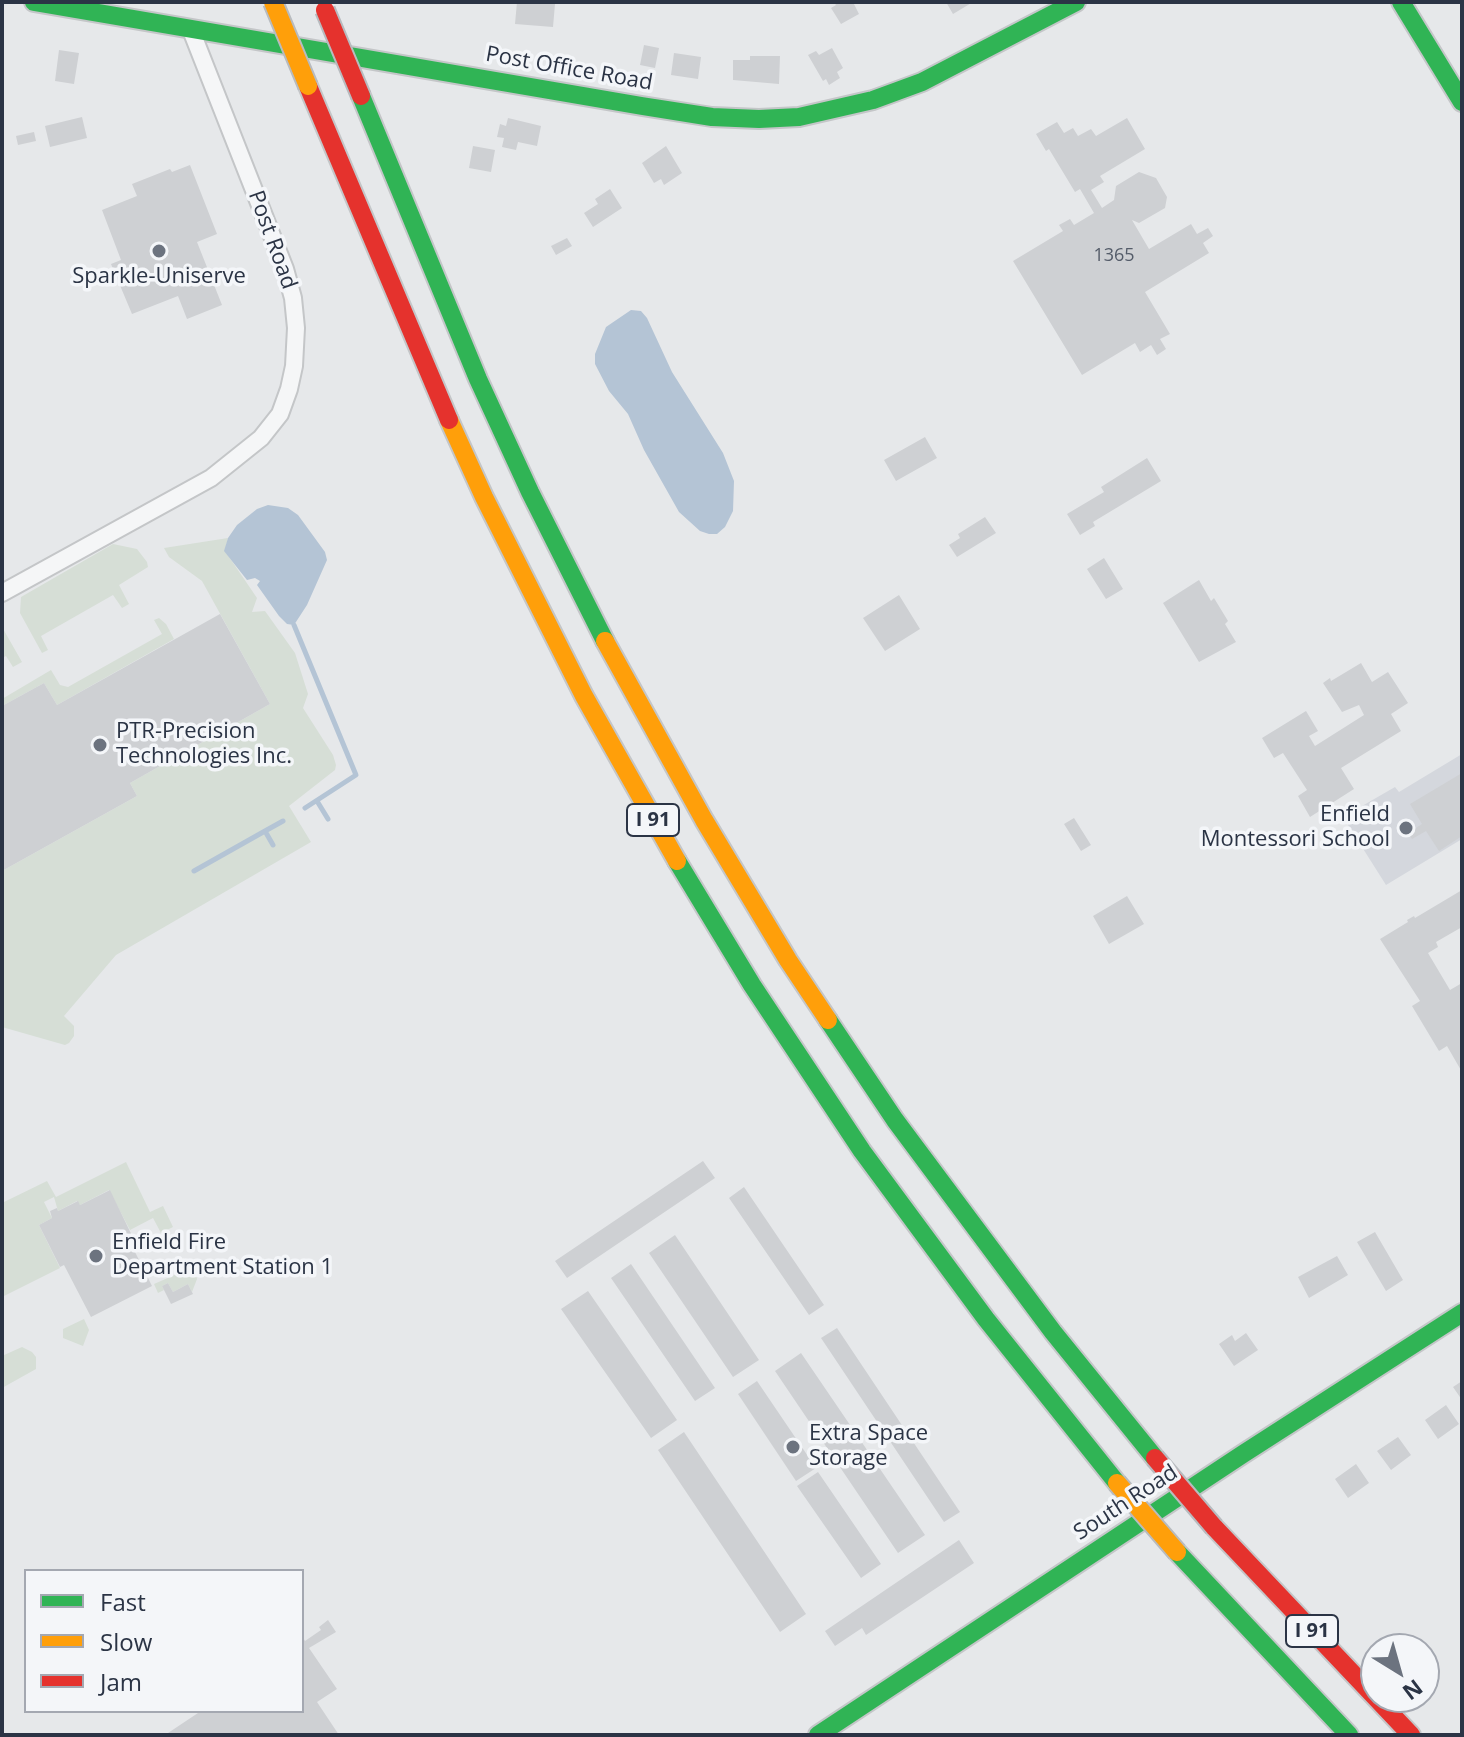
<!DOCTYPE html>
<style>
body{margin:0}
#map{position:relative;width:1464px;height:1737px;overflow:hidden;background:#e6e8ea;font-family:"Open Sans",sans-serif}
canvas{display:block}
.frame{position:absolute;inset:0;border:4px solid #2b3445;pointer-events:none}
.legend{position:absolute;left:24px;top:1569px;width:280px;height:144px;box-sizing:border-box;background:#f4f6f9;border:2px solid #a4a8b1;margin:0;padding:10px 14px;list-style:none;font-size:24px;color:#2b3445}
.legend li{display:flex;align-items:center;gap:16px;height:40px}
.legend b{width:40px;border:2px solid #a4a8b1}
.north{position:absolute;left:1360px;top:1633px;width:80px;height:80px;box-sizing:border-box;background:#f4f6f9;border:2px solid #a4a8b1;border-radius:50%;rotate:143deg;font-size:22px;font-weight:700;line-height:32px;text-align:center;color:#2b3445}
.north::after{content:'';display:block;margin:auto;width:28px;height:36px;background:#6c737f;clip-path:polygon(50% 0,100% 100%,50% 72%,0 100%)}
</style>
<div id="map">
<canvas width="1464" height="1737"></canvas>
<div class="frame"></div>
<ul class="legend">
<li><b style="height:10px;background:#30b455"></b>Fast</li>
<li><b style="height:10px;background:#ff9f0a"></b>Slow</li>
<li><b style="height:10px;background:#e5322d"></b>Jam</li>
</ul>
<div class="north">N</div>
</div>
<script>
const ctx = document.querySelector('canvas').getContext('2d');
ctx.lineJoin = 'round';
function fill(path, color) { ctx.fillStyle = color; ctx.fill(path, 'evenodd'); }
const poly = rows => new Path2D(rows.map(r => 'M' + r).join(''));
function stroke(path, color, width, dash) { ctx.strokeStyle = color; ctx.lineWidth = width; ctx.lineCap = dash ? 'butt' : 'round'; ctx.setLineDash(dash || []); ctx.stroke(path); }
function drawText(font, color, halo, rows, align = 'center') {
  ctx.font = font + ' "Open Sans",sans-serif'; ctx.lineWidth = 7; ctx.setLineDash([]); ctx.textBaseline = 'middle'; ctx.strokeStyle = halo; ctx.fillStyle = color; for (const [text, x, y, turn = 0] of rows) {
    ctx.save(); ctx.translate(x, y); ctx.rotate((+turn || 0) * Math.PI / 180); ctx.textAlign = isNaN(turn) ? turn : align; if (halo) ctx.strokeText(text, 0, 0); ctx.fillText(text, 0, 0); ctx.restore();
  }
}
fill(poly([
 [1462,754,1462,839,1386,885,1343,817,1395,787,1399,792]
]), '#d4d7dd');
fill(poly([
 [228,538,225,551,257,598,252,612,265,611,295,653,308,694,303,708,333,755,336,765,335,770,289,806,311,842,116,955,64,1016,74,1026,74,1036,69,1043,65,1045,2,1027,2,871,137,796,130,783,270,704,202,581,169,557,164,548],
 [113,544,137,549,147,562,148,567,119,585,129,604,122,608,113,595,41,636,48,650,42,653,20,613,21,597],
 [159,618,166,624,174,639,57,705,44,683,2,706,2,699,51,670,60,685,68,687,162,634,154,620],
 [2,627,22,662,13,667,6,656,2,658],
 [126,1162,150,1212,163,1206,173,1227,161,1233,153,1218,130,1230,109,1190,80,1205,77,1201,58,1211,54,1197,44,1202,52,1218,39,1225,60,1268,2,1297,2,1203,47,1181,56,1197],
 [193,1267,197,1279,192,1292,188,1284,173,1292,168,1283,162,1286,164,1290,158,1293,154,1284],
 [84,1319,89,1330,83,1346,63,1338,63,1329],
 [22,1347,32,1352,36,1357,36,1369,2,1388,2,1356]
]), '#d6ded6');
fill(poly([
 [631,310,641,311,647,318,672,372,723,453,734,481,733,511,725,527,717,534,709,534,700,531,679,512,644,450,628,414,609,391,595,364,595,354,606,327],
 [268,505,288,508,298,515,325,552,327,560,307,605,294,625,287,624,279,616,257,585,260,581,255,578,247,580,224,551,228,538,237,525,257,509]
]), '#b4c4d5');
stroke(poly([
 [294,625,356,775,305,808],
 [317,801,328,819],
 [273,845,265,831,283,821],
 [194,871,265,831]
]), '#b4c4d5', 5);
fill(poly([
 [517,2,555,4,553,27,515,24],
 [834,2,853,2,859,14,841,24,831,8,836,5],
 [946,2,973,2,953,14],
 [644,45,659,48,655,68,640,65],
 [832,48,843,68,837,72,840,78,829,85,826,79,823,81,808,55,816,51,819,55],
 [59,50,79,53,74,84,55,81],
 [674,53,701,57,698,79,671,75],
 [750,56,780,56,779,84,733,80,733,60,750,60],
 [82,117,87,138,50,147,45,126],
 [508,118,541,126,537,146,518,142,516,150,502,147,504,138,497,137,500,124,506,126],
 [1127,118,1145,149,1100,176,1104,182,1091,190,1102,208,1114,200,1116,186,1139,172,1156,178,1167,197,1165,208,1139,223,1132,220,1149,249,1191,224,1197,234,1208,228,1213,236,1203,243,1209,253,1145,292,1170,334,1160,339,1166,349,1157,355,1151,345,1140,352,1135,343,1082,375,1013,261,1063,231,1059,225,1070,219,1074,225,1094,213,1080,189,1075,192,1049,149,1046,151,1036,134,1057,122,1064,133,1073,128,1078,136,1091,129,1096,136],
 [34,132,36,141,18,145,16,136],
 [473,146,495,150,491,172,469,168],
 [666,146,682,173,664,185,661,179,654,183,642,163],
 [190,165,217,234,197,242,222,305,187,319,178,296,132,314,111,264,121,260,102,210,137,196,132,184,170,169,172,172],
 [610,189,622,208,593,227,584,213,598,204,595,199],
 [567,238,572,246,556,255,551,246],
 [925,437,937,458,896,481,884,460],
 [1147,458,1161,481,1093,522,1095,526,1080,535,1067,514,1104,492,1101,487],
 [985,517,996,533,957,557,949,545,960,538,958,534],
 [1104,558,1123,589,1106,599,1087,569],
 [1199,580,1211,601,1214,598,1228,621,1225,624,1236,642,1199,662,1163,603],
 [899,595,920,629,885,651,863,618],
 [220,614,270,704,130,783,137,796,2,871,2,706,44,683,57,705],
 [1361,663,1372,682,1388,672,1408,703,1391,714,1401,731,1341,768,1354,789,1310,817,1298,796,1307,790,1283,753,1274,758,1262,738,1306,711,1318,731,1309,736,1315,746,1364,715,1359,705,1342,712,1323,683,1330,678,1331,681],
 [1462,773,1462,836,1439,851,1426,831,1412,839,1408,833,1422,824,1410,804],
 [1074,818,1091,845,1081,851,1064,824],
 [1462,890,1462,927,1436,942,1438,947,1428,953,1450,990,1462,983,1462,1072,1447,1046,1439,1051,1412,1006,1420,1001,1380,939,1408,922,1407,920,1414,916,1415,918],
 [1127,896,1144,924,1109,944,1093,916],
 [703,1161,715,1178,567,1278,555,1261],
 [744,1187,824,1305,809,1315,729,1198],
 [110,1190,137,1246,133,1248,152,1286,91,1317,64,1265,60,1267,39,1225,52,1218,50,1211,57,1208,58,1211,78,1201,80,1205],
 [1375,1232,1403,1280,1386,1291,1357,1242],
 [675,1235,759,1360,733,1377,649,1253],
 [1337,1256,1348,1275,1309,1298,1298,1277],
 [631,1264,715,1388,695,1401,611,1278],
 [168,1283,173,1292,188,1284,193,1294,171,1304,162,1286],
 [588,1291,677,1420,651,1438,561,1309],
 [837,1328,960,1512,944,1522,821,1338],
 [1246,1333,1258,1350,1234,1366,1219,1344,1232,1335,1235,1341],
 [801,1353,925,1535,898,1553,775,1371],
 [757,1381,816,1468,796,1481,738,1394],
 [1462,1381,1462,1400,1453,1387],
 [1446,1405,1459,1424,1438,1439,1425,1420],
 [684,1432,806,1614,780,1632,658,1450],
 [1398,1437,1411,1455,1391,1470,1377,1451],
 [1356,1464,1369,1483,1348,1498,1335,1479],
 [818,1472,881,1564,861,1578,797,1486],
 [959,1540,974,1563,866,1635,862,1628,835,1646,825,1631],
 [328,1620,336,1632,309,1648,337,1689,317,1702,339,1735,165,1735,201,1711,302,1711,302,1636,305,1641,321,1630,319,1627]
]), '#ced0d3');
const street = poly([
 [2,593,211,478,261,438,280,414,289,389,294,366,296,328,293,298,285,269,191,30]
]);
const fast = poly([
 [34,2,642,106,712,117,759,119,799,117,873,100,922,82,1076,2],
 [1401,2,1462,102],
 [361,96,478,379,530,492,605,641],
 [677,861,752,985,862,1151,986,1319,1117,1483],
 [828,1020,895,1120,1053,1332,1155,1458],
 [1177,1552,1349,1735],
 [818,1735,1243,1454,1462,1313]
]);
const slow = poly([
 [449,420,484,497,584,696,677,861],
 [605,641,704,820,788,960,828,1020]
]);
const jam = poly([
 [308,86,449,420],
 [1214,1527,1411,1735]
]);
stroke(street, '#c4c6c8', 20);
stroke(fast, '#c4c6c8', 22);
stroke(slow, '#c4c6c8', 22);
stroke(jam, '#c4c6c8', 22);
stroke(street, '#f5f6f7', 16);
stroke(fast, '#30b455', 18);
stroke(slow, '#ff9f0a', 18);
stroke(jam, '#e5322d', 18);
const slowBridge = poly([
 [273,2,308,86],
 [1117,1483,1177,1552]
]);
const jamBridge = poly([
 [325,10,361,96],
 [1155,1458,1214,1527]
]);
stroke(slowBridge, '#b8bbbf', 22, []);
stroke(jamBridge, '#b8bbbf', 22, []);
stroke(slowBridge, '#ff9f0a', 18);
stroke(jamBridge, '#e5322d', 18);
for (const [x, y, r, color] of [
 [159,251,8,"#6c737f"],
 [100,745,8,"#6c737f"],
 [1406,828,8,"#6c737f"],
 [96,1256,8,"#6c737f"],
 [793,1447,8,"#6c737f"]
]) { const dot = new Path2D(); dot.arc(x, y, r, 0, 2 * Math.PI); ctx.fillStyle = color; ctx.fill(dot); stroke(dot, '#f4f6f9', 3); }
drawText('18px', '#545c69', null, [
 ["1365",1114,256]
]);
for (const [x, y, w] of [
 [653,820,52],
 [1312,1631,52]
]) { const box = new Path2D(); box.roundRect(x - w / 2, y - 16, w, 32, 6); ctx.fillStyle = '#f4f6f9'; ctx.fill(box); stroke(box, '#2b3445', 2); }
drawText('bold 20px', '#2b3445', null, [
 ["I 91",653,820],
 ["I 91",1312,1631]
]);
drawText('22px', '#2b3445', '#f4f6f9', [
 ["Post Office Road",569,69,10],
 ["Post Road",272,240,70],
 ["South Road",1126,1503,-33]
]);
drawText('22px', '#2b3445', '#f4f6f9', [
 ["Sparkle-Uniserve",159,277,"center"],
 ["PTR-Precision",116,732],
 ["Technologies Inc.",116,757],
 ["Enfield",1390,815,"right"],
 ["Montessori School",1390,840,"right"],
 ["Enfield Fire",112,1243],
 ["Department Station 1",112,1268],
 ["Extra Space",809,1434],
 ["Storage",809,1459]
], 'left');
</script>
